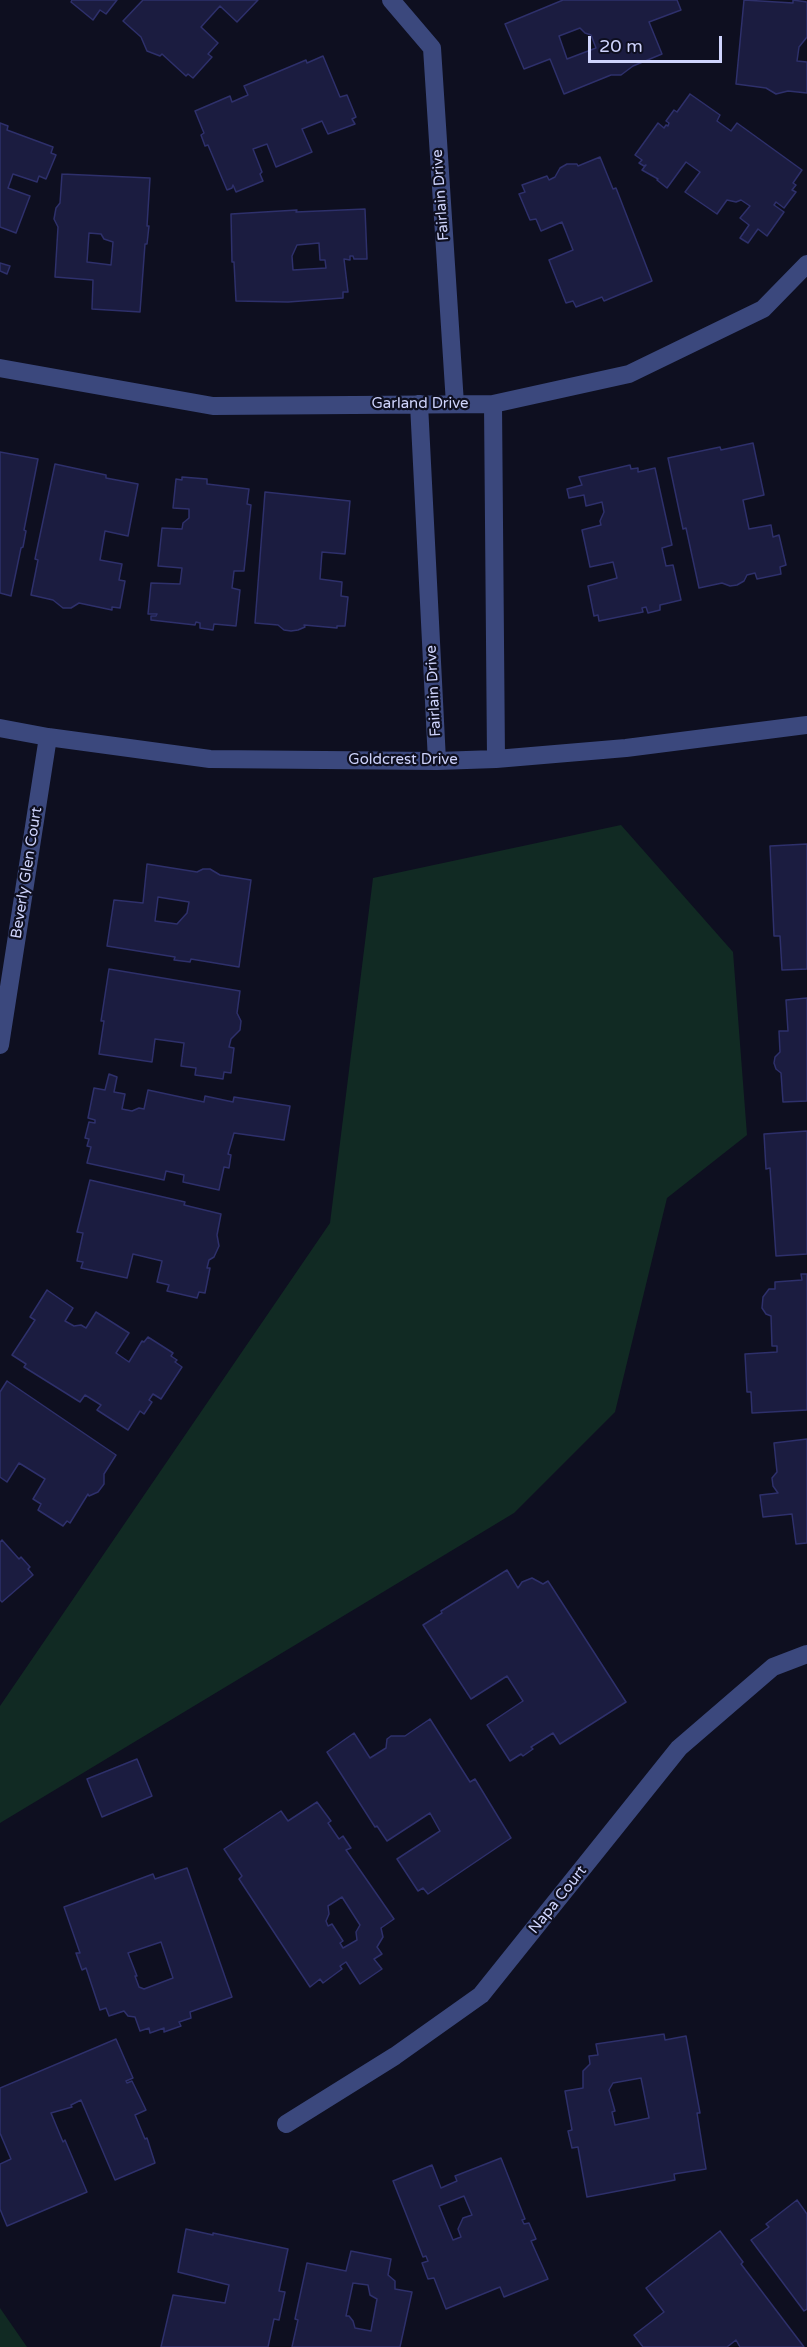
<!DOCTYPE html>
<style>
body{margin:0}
#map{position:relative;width:807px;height:2347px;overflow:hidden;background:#0e0f20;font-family:"Varela Round",sans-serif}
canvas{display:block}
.scale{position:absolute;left:588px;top:36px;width:134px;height:27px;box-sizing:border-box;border:3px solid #cfd4fd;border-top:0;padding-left:8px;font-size:18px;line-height:21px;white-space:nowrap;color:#cfd4fd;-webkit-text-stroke:4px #0e0f20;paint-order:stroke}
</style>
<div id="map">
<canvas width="807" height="2347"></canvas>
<div class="scale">20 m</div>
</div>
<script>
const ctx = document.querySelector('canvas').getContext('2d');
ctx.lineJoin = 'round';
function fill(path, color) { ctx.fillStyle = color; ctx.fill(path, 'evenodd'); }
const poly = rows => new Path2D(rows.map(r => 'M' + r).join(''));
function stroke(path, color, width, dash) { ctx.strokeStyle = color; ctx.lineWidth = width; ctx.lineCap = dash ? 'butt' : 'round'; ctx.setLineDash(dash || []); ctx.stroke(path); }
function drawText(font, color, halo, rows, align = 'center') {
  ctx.font = font + ' "Varela Round",sans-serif'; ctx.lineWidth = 4.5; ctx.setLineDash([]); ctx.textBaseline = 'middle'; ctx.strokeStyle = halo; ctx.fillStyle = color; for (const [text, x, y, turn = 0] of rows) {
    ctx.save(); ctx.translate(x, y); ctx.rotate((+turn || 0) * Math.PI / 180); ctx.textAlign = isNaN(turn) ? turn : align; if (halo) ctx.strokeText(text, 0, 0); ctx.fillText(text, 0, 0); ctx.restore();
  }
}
fill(poly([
 [621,825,733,952,747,1135,667,1198,615,1412,514,1513,0,1823,0,1706,330,1223,373,878],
 [0,2308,27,2347,0,2347]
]), '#112a23');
const building = poly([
 [72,0,117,0,106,14,100,10,93,20,71,2,72,0],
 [143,0,258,0,237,22,220,6,201,27,218,43,208,54,212,57,193,78,188,74,186,76,162,54,160,56,147,51,141,37,123,21,143,0],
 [563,0,677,0,681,10,649,22,662,54,633,66,621,75,611,75,564,94,550,59,524,69,505,24,563,0],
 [580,28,585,33,591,35,596,48,567,59,559,36,580,28],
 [744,0,793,3,793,0,807,2,807,37,799,47,797,61,807,62,807,93,788,91,776,94,766,88,736,84,744,0],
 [323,56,340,97,347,95,356,117,352,119,355,124,328,134,322,121,302,129,312,152,276,167,267,144,253,149,262,172,260,174,263,181,236,192,233,185,232,188,227,190,208,145,205,146,201,135,204,133,195,111,230,96,232,102,248,95,244,86,306,60,307,63,323,56],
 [690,94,720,115,717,121,731,131,737,123,802,170,793,183,796,185,792,190,796,192,784,208,776,202,774,205,784,212,767,236,758,229,748,243,740,238,749,225,740,218,750,206,741,200,736,202,727,200,717,214,685,192,700,172,686,162,667,188,657,180,658,179,642,170,646,165,644,166,639,163,642,160,635,155,658,123,664,128,666,125,668,126,669,123,666,121,674,110,677,112,690,94],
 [0,123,8,126,7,130,53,147,51,153,56,155,46,179,39,176,37,182,13,174,8,188,30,196,16,233,0,227,0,123],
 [600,157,613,189,616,188,652,281,604,301,602,297,576,307,573,301,566,303,549,260,573,250,562,222,541,231,536,219,530,220,519,194,525,192,522,185,547,176,549,180,555,177,560,168,567,164,577,164,578,166,600,157],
 [62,174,150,178,147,226,149,226,147,244,145,244,140,312,92,309,93,280,55,277,58,227,54,219,56,208,60,203,62,174],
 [89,233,101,234,104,239,113,242,111,265,87,262,89,233],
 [365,209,367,259,354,259,353,256,350,256,350,260,344,259,348,292,343,292,343,298,288,302,236,301,234,262,232,262,231,214,297,210,296,212,365,209],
 [319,243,320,260,325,260,326,268,293,270,292,256,297,245,319,243],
 [0,263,10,266,7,274,0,271,0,263],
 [753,443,764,495,743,500,749,529,771,525,773,537,779,535,786,565,780,567,781,574,757,579,755,573,747,575,744,581,737,585,730,586,722,583,699,588,686,528,683,529,668,458,720,447,721,450,753,443],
 [0,452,38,459,24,530,26,531,23,547,21,548,11,596,0,593,0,452],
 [55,464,106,475,106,478,138,484,128,536,105,531,100,560,122,564,119,580,125,581,120,608,112,607,112,610,79,603,71,608,63,608,53,600,31,595,38,560,35,559,55,464],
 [630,465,631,469,638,468,638,472,655,468,672,545,662,548,666,566,673,565,681,600,660,605,660,610,648,613,646,607,642,608,643,612,599,621,598,615,594,616,588,586,617,578,613,562,590,567,582,530,601,525,600,521,604,512,602,502,586,506,584,495,569,498,567,489,582,485,579,477,630,465],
 [182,477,207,479,207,484,249,489,247,504,251,505,244,571,234,571,232,588,240,590,236,626,214,624,213,630,200,628,200,623,196,622,195,625,151,620,151,616,156,616,157,614,148,614,151,583,180,584,182,568,158,566,162,528,182,529,183,523,189,518,189,509,173,508,176,479,182,480,182,477],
 [265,492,350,501,345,554,322,552,320,579,342,582,341,596,348,597,345,626,337,626,337,628,304,625,305,627,298,630,291,631,284,630,278,625,255,623,265,492],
 [807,844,807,969,782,970,780,936,774,936,770,846,807,844],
 [147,864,197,872,203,869,210,869,220,875,251,880,239,967,191,959,190,962,174,960,175,957,107,946,114,900,143,903,147,864],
 [158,897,189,902,187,913,177,924,155,921,158,897],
 [109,969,240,991,237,1013,241,1021,240,1030,231,1039,229,1047,234,1048,231,1073,224,1072,223,1079,195,1075,196,1068,181,1066,184,1043,155,1039,152,1062,99,1054,104,1021,101,1021,109,969],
 [807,998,807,1101,783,1102,781,1073,776,1069,774,1063,775,1057,780,1052,779,1031,788,1031,786,1000,807,998],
 [109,1074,117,1077,114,1092,125,1094,122,1109,132,1111,139,1108,144,1109,148,1090,204,1102,205,1096,233,1102,234,1097,290,1106,284,1140,234,1133,228,1154,231,1155,229,1168,224,1167,219,1190,183,1182,184,1175,166,1171,164,1180,87,1163,91,1147,87,1146,89,1139,85,1138,89,1122,95,1123,95,1120,88,1118,94,1088,105,1090,109,1074],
 [807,1131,807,1254,776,1256,770,1168,766,1169,764,1134,807,1131],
 [90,1180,185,1202,184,1205,221,1214,217,1235,219,1246,214,1257,209,1260,207,1268,210,1268,205,1293,199,1292,197,1298,167,1291,169,1285,157,1282,162,1261,133,1254,127,1278,81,1268,83,1262,77,1261,83,1233,77,1232,90,1180],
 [801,1274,807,1274,807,1410,752,1413,751,1392,747,1392,745,1354,777,1352,777,1346,772,1346,771,1316,766,1314,762,1308,763,1297,769,1289,775,1289,775,1282,802,1280,801,1274],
 [47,1290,73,1308,65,1321,74,1326,81,1325,86,1328,96,1312,129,1333,116,1353,129,1362,142,1341,144,1342,148,1337,173,1353,171,1356,177,1360,175,1362,182,1367,161,1399,153,1394,149,1400,152,1402,144,1414,140,1411,128,1430,97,1410,101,1405,85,1395,80,1402,24,1367,26,1364,12,1355,35,1320,30,1317,47,1290],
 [7,1381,116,1455,104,1474,104,1484,98,1492,89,1496,88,1494,70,1523,67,1521,63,1526,38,1510,41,1504,33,1499,45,1479,19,1463,7,1482,0,1477,0,1392,7,1381],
 [807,1439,807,1543,796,1544,792,1514,763,1517,760,1495,778,1493,773,1486,772,1478,777,1472,774,1443,807,1439],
 [2,1540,19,1559,21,1557,30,1567,28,1569,33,1575,2,1602,0,1600,0,1542,2,1540],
 [507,1570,518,1588,522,1582,532,1578,543,1584,548,1581,626,1702,560,1744,553,1733,531,1747,533,1749,523,1756,521,1754,510,1761,487,1725,523,1701,507,1676,471,1699,423,1625,442,1613,441,1611,507,1570],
 [430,1719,470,1782,475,1779,511,1838,428,1894,423,1888,418,1891,397,1859,440,1831,430,1813,387,1841,377,1826,375,1827,327,1752,354,1733,370,1758,386,1748,387,1739,391,1736,405,1736,430,1719],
 [137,1759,152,1796,102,1817,87,1779,137,1759],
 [317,1802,331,1821,328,1823,339,1839,343,1836,351,1848,346,1850,394,1919,381,1928,383,1937,377,1947,382,1954,374,1959,382,1969,360,1984,346,1962,340,1966,342,1969,323,1983,320,1979,310,1987,239,1879,242,1876,224,1849,281,1811,288,1821,317,1802],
 [342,1897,360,1925,356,1932,357,1940,343,1948,340,1943,343,1941,332,1924,328,1926,326,1921,329,1914,328,1906,342,1897],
 [187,1868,232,1997,190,2012,191,2018,179,2022,181,2026,164,2032,164,2028,150,2033,149,2028,140,2031,135,2017,128,2016,124,2011,109,2016,106,2008,100,2010,86,1968,82,1970,76,1953,80,1953,64,1907,153,1874,155,1879,187,1868],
 [161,1942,173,1978,144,1989,139,1987,135,1976,137,1976,128,1953,161,1942],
 [664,2034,665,2040,686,2036,700,2113,697,2113,706,2169,674,2174,675,2180,587,2197,578,2147,572,2148,568,2131,572,2130,565,2091,583,2088,583,2071,590,2064,589,2056,598,2055,596,2044,664,2034],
 [641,2078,649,2118,615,2125,612,2112,615,2111,609,2090,613,2083,641,2078],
 [116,2039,133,2078,126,2081,127,2083,132,2081,146,2110,135,2115,145,2139,147,2138,155,2163,115,2180,81,2100,71,2105,72,2107,51,2113,63,2142,65,2140,87,2192,7,2226,0,2209,0,2164,11,2159,0,2133,0,2088,116,2039],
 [501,2158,525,2219,522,2220,524,2224,529,2223,536,2239,531,2241,548,2279,504,2297,500,2287,446,2309,434,2278,428,2279,422,2263,428,2261,426,2256,423,2257,393,2181,432,2165,441,2188,457,2181,455,2176,501,2158],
 [464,2196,472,2215,463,2218,458,2229,461,2237,453,2240,439,2206,464,2196],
 [797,2200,807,2214,807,2309,804,2311,751,2240,769,2227,766,2224,797,2200],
 [186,2229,213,2235,213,2233,288,2249,279,2291,285,2292,279,2320,274,2319,268,2347,161,2347,173,2295,225,2303,229,2285,178,2272,186,2229],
 [720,2231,743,2262,741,2264,804,2347,740,2347,736,2340,727,2347,643,2347,634,2335,664,2312,646,2288,720,2231],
 [351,2251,391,2259,388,2275,395,2281,395,2289,412,2292,400,2347,292,2347,298,2320,295,2319,307,2263,346,2271,351,2251],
 [353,2283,368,2285,370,2295,377,2299,371,2331,355,2328,353,2321,349,2316,346,2316,353,2283]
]);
fill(building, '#1b1c40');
stroke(building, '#2e306b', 1.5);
stroke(poly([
 [391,0,432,48,455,404],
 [0,368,213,406,493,404,629,374,763,309,807,264],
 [419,404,437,761],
 [493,404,496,759],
 [0,728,48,737,210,759,437,761,496,759,626,748,807,725],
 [0,1045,48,737],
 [286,2124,395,2056,481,1995,679,1748,773,1667,807,1654]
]), '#3b487d', 18);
drawText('15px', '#cfd4fd', '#0e0f20', [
 ["Fairlain Drive",441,195,-94],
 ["Garland Drive",420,404],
 ["Fairlain Drive",434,691,-93],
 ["Goldcrest Drive",403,760],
 ["Beverly Glen Court",27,873,-81],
 ["Napa Court",558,1900,-51]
]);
</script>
